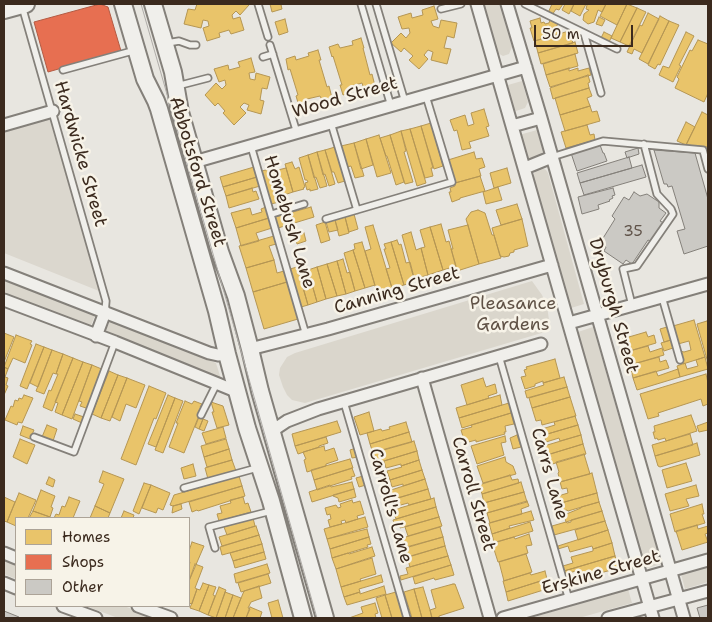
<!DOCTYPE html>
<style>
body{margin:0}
#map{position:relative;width:712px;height:622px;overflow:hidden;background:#e8e6e0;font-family:"Shantell Sans",sans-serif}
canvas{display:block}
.frame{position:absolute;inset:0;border:5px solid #3b2a1e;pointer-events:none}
.legend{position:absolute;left:15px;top:517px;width:175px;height:90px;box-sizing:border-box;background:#f7f3e8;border:1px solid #aca397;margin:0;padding:6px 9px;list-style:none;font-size:15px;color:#3b2a1e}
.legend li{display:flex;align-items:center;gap:10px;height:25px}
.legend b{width:25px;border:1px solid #aca397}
.scale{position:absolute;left:534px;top:25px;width:99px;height:22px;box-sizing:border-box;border:2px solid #3b2a1e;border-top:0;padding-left:6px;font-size:15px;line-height:18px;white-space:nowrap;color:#3b2a1e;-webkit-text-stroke:4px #f7f3e8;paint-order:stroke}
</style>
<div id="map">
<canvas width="712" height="622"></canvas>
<div class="frame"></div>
<ul class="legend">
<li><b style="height:14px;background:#e9c46a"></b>Homes</li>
<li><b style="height:14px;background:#e76f51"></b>Shops</li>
<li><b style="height:14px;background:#cbc9c4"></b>Other</li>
</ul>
<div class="scale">50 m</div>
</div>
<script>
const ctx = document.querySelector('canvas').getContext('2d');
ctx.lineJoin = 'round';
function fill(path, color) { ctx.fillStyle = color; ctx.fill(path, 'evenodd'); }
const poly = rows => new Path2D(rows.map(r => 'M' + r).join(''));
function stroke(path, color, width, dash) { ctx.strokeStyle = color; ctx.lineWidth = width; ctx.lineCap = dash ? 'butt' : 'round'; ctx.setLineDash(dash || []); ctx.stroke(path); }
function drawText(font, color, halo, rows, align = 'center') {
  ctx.font = font + ' "Shantell Sans",sans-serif'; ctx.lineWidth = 5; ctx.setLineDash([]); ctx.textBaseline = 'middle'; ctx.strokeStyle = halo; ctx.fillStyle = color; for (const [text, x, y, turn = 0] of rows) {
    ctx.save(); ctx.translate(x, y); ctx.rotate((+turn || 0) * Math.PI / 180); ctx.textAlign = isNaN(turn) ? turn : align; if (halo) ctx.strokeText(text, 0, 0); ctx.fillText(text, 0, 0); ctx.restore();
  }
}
fill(poly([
 [50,117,99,291,4,253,4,130]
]), '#dbd7ce');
fill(poly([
 [483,4,499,4,512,47,509,54,503,56,496,52],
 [522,81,528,102,525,108,516,111,514,110,508,85],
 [537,130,543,151,539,159,532,161,525,156,519,135],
 [542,168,546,170,548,173,584,304,571,308,533,178,535,171],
 [4,279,95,315,90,328,4,295],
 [532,281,542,295,547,306,549,320,545,332,305,403,292,400,287,395,283,387,279,375,280,368,287,357,295,353],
 [110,321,216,363,221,379,105,332],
 [593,327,661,564,644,569,578,332],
 [4,560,16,565,16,579,4,574],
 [708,566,708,582,685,589,681,574],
 [628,589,632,603,579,618,531,618],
 [86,606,124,606,156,618,118,618]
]), '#dad6cc');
const homes = poly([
 [197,4,248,4,249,5,240,15,236,11,232,15,233,19,240,17,244,30,231,34,229,30,219,33,220,37,207,41,203,28,209,26,208,21,203,20,201,28,184,24,188,9,195,10,197,4],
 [270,4,284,4,281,5,282,9,272,12,270,4],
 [552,4,563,4,559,10,556,9,552,15,548,13,552,4],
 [565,4,574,4,569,14,562,10,565,4],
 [574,4,586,4,580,16,571,11,574,4],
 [586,4,606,4,602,12,598,10,594,22,588,24,583,20,584,14,589,10,586,9,587,5,586,4],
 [606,4,627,4,617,25,600,16,606,4],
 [627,4,637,8,620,42,611,38,627,4],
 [434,6,438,19,431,21,433,26,439,28,441,20,457,23,454,38,447,36,444,48,451,49,447,64,431,60,433,52,428,50,424,55,428,59,419,69,409,60,413,56,404,48,401,52,391,43,401,33,406,38,410,33,409,28,402,29,398,17,411,13,412,18,423,15,422,10,434,6],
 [637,8,646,12,629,46,620,42,637,8],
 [648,13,659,19,642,53,634,49,632,54,627,52,640,25,642,26,648,13],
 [660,16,669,21,648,64,639,59,660,16],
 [599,17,605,20,602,26,596,24,599,17],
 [540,18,541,23,544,22,545,24,549,23,550,20,558,24,556,27,559,34,534,41,530,28,532,28,530,21,540,18],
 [285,19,288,32,279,35,275,22,285,19],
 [669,21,679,25,660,65,658,64,655,69,648,65,669,21],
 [569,31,573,43,538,53,535,41,569,31],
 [604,32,612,36,609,42,601,38,604,32],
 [686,32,694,36,679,65,681,66,673,82,659,75,663,66,669,68,686,32],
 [361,38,364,48,363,48,370,75,372,74,375,86,364,89,362,83,351,86,352,92,343,95,340,85,342,85,333,56,332,57,329,47,338,44,340,48,353,45,352,41,361,38],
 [698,40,708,44,708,93,704,102,675,88,679,79,677,77,690,50,692,51,698,40],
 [575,42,578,53,541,64,538,53,575,42],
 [318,50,321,60,319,60,327,87,329,86,332,98,322,100,320,96,307,99,308,103,299,106,296,96,298,95,290,69,288,70,286,59,295,56,296,60,309,56,308,53,318,50],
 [575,54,578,66,546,75,543,64,575,54],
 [251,58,255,72,249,73,250,79,255,80,256,73,270,77,267,89,262,88,260,100,264,101,261,114,247,110,249,105,244,103,240,107,246,113,234,125,223,113,225,111,218,103,215,106,205,95,216,83,222,89,226,85,225,80,219,82,214,69,228,65,229,70,240,67,238,62,251,58],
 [569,68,569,71,578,68,578,71,589,68,591,75,550,87,546,75,569,68],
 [588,75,590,82,588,83,589,88,553,99,550,88,588,75],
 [589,88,592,96,587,98,590,106,560,115,555,98,589,88],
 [590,106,592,112,597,111,600,121,565,131,560,115,590,106],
 [484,109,489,126,486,127,489,136,469,142,471,148,462,150,457,130,454,131,450,120,465,115,468,126,474,124,471,113,484,109],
 [702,112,708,115,708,144,707,147,686,145,702,112],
 [686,122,695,127,686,145,677,141,686,122],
 [431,123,443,166,434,169,421,126,431,123],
 [587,125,590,135,594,134,595,140,566,148,561,132,587,125],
 [421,126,433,168,431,168,433,176,425,178,410,129,421,126],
 [410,129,426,183,417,186,401,131,410,129],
 [401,131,406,151,404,152,413,182,405,184,390,135,401,131],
 [379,135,391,173,377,177,366,139,379,135],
 [390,135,404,182,396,185,387,156,386,156,380,138,390,135],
 [366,139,373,165,361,169,354,143,366,139],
 [354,143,364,176,355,178,351,166,347,167,341,146,354,143],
 [335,147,345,181,338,183,334,172,332,172,325,150,335,147],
 [325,150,335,184,329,186,325,174,323,175,317,152,325,150],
 [317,152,327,186,320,188,316,177,314,178,308,155,317,152],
 [474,152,476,159,482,158,485,167,479,169,481,176,455,183,448,160,474,152],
 [308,155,318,189,310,191,310,189,307,190,305,183,308,182,307,180,305,180,299,158,308,155],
 [292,162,295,169,299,167,305,187,303,188,304,189,293,192,285,164,292,162],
 [254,167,257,177,223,187,220,177,254,167],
 [273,168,283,201,271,204,262,171,273,168],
 [286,168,293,192,281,196,274,174,278,173,278,170,286,168],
 [507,168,511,183,494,188,490,173,507,168],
 [480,176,485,191,460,198,460,199,452,202,449,192,451,192,450,188,455,186,455,183,480,176],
 [257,177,260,186,226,196,223,187,257,177],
 [498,187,502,200,486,204,483,192,498,187],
 [252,188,253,192,256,191,259,199,229,208,226,196,252,188],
 [517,204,522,219,501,225,496,210,517,204],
 [266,207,269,218,236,228,231,213,250,208,252,215,262,212,261,209,266,207],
 [311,207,314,217,278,228,275,217,311,207],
 [478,210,485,213,492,235,494,235,501,258,479,264,466,219,471,212,478,210],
 [354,214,358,229,349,232,345,217,354,214],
 [345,217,349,233,339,236,335,220,345,217],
 [269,218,272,228,256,233,259,241,241,246,236,228,269,218],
 [522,219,528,246,514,250,514,252,510,253,509,256,504,257,500,256,492,228,522,219],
 [335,220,338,230,329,232,326,222,335,220],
 [325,222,330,240,321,243,316,225,325,222],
 [441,224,446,242,449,241,456,266,443,270,430,227,441,224],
 [373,225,392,288,377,293,365,251,371,249,365,227,373,225],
 [468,225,479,264,457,271,451,249,453,249,448,230,468,225],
 [430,227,443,270,428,275,421,248,425,247,420,230,430,227],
 [411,232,416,250,421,248,428,275,414,279,402,235,411,232],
 [304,233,306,241,297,244,295,236,304,233],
 [274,236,276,244,269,246,274,260,246,268,239,246,274,236],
 [397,240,399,245,401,244,406,263,410,262,415,281,404,285,391,242,397,240],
 [362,242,375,285,365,288,353,250,355,249,354,244,362,242],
 [391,242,404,285,392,288,386,269,390,268,384,249,386,249,384,244,391,242],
 [353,250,365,288,355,291,344,253,353,250],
 [343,259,347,273,350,272,355,291,346,294,337,261,343,259],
 [274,260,277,273,284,271,287,282,253,292,246,268,274,260],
 [337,261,346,294,337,296,327,264,337,261],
 [327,264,337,296,326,299,317,267,327,264],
 [297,267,308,305,301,307,290,269,297,267],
 [307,267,317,302,308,305,298,270,307,267],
 [317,267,326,299,317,302,308,270,317,267],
 [287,282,298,319,264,329,253,292,287,282],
 [694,320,705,357,683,364,680,351,684,352,691,350,689,341,678,344,673,326,694,320],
 [707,321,708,324,708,363,697,324,707,321],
 [667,327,671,340,664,342,660,329,667,327],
 [646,332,648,337,654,335,656,343,626,352,622,339,646,332],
 [4,333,14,337,4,362,4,333],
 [16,335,32,341,30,344,32,345,25,363,13,358,8,369,4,367,16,335],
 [671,340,673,348,664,351,661,343,671,340],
 [36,344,44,347,27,389,20,386,36,344],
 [648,346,650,352,662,348,664,355,630,365,626,352,648,346],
 [44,347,52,350,38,387,30,383,44,347],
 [52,350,63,354,56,374,53,373,44,394,36,391,52,350],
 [63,354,73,358,52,411,43,407,49,390,51,391,58,374,56,374,63,354],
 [659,357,660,362,666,360,669,368,633,378,630,365,659,357],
 [705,357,708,369,680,377,677,366,685,363,687,369,698,366,696,360,705,357],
 [73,358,83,362,62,415,55,412,58,403,55,402,73,358],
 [555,359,560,378,543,383,543,381,535,384,535,386,525,389,521,377,526,376,524,370,527,369,526,367,555,359],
 [83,362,92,365,72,419,62,415,83,362],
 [92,365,104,370,89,409,80,406,82,402,79,401,92,365],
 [4,367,8,369,5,377,8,378,6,385,8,386,4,395,4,367],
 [678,369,680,377,637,390,633,378,656,371,658,376,678,369],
 [109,371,118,375,101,418,92,414,109,371],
 [706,374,708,383,708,404,703,406,701,399,658,413,659,416,648,419,640,394,706,374],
 [118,375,127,378,110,421,101,418,118,375],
 [564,377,567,387,527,398,525,391,544,385,543,383,564,377],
 [127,378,145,385,136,408,126,404,120,421,112,417,127,378],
 [483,378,486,387,495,384,497,393,488,396,489,398,467,405,461,385,483,378],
 [149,386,166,393,156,419,154,418,136,465,121,459,149,386],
 [567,387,570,397,532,408,529,398,567,387],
 [24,395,33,398,22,423,18,422,17,425,5,420,11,406,13,407,15,400,18,401,19,398,22,399,24,395],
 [168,395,175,398,156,447,148,444,168,395],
 [500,395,502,405,459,418,456,408,500,395],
 [570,397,576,416,542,425,541,420,536,421,532,408,570,397],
 [175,398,183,401,163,453,155,450,175,398],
 [185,401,192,404,194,401,202,404,200,407,202,408,184,453,169,447,178,423,176,423,185,401],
 [211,402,223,406,229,425,217,428,212,412,214,412,211,402],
 [509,403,511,413,462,428,459,418,509,403],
 [369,412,374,431,360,435,354,417,369,412],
 [511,413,514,424,505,426,506,432,504,432,505,434,476,442,476,440,465,443,461,430,472,427,471,425,511,413],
 [75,414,84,417,82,423,73,419,75,414],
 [691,415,697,431,666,441,665,438,658,440,657,438,655,439,653,432,655,432,654,426,691,415],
 [575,416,578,425,544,435,542,429,555,425,554,422,575,416],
 [199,417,203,419,199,429,195,427,199,417],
 [203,419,208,421,204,431,199,429,203,419],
 [337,421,341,432,295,446,292,434,337,421],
 [406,422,409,432,370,444,367,433,381,429,382,431,390,429,389,427,406,422],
 [708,422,708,430,699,432,697,426,708,422],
 [47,425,57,429,53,441,42,437,47,425],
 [578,425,581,435,560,441,559,438,546,442,544,435,578,425],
 [23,426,34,430,30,439,20,435,23,426],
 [223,427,226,438,206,444,202,433,223,427],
 [409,432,412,442,373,453,370,444,409,432],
 [690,434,693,445,655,456,652,445,690,434],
 [517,435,521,447,513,449,510,438,517,435],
 [581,435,583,444,547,455,544,446,581,435],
 [505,436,506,442,501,443,504,455,477,464,471,446,505,436],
 [326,437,328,443,319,446,319,447,298,454,295,446,326,437],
 [20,439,35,445,27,464,13,457,20,439],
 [226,439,229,449,204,457,201,446,226,439],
 [414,441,417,451,374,464,371,453,414,441],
 [697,443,700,455,660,467,658,466,655,456,697,443],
 [583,444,586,454,549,465,547,455,583,444],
 [324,446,325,451,334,448,338,460,326,464,326,466,307,472,304,460,306,459,303,452,324,446],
 [356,448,358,457,352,458,350,450,356,448],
 [229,449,232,460,207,467,204,457,229,449],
 [417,451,419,460,401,466,401,464,386,468,384,461,417,451],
 [584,454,590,474,560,482,558,473,559,472,556,462,584,454],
 [505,457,506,462,513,466,516,474,483,483,477,466,505,457],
 [350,459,353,468,314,480,311,470,350,459],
 [232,460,236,471,208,479,205,468,232,460],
 [419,460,422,470,390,480,387,471,402,467,401,466,419,460],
 [686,463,692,481,667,488,662,470,686,463],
 [193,464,196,476,184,479,181,468,193,464],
 [352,468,355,476,351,477,352,479,317,490,314,480,352,468],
 [422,470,425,479,403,486,403,484,392,487,390,480,422,470],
 [103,471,124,479,110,513,95,506,104,484,99,482,103,471],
 [592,473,597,493,561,503,558,496,568,493,567,488,562,489,560,482,592,473],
 [510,475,512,480,518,479,519,483,482,494,479,485,510,475],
 [239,476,242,486,173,506,170,505,174,495,239,476],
 [363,476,366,485,359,487,356,478,363,476],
 [49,477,55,480,53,487,46,484,49,477],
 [425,479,428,489,387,501,385,492,425,479],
 [352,482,354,489,312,502,309,492,330,485,331,487,352,482],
 [521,482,524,492,484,503,482,494,521,482],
 [144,483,151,485,139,514,133,511,144,483],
 [151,485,170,493,163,510,158,508,156,513,142,508,151,485],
 [696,485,699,496,686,499,689,506,670,511,665,494,696,485],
 [242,486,245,496,198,511,197,510,192,512,189,502,242,486],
 [354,489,356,497,339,502,338,498,333,496,333,495,354,489],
 [428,489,431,499,409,505,408,503,397,506,395,499,428,489],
 [41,490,55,496,51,507,53,508,50,517,33,511,41,490],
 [524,492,527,502,487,513,484,503,524,492],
 [19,493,36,500,28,518,16,518,16,526,7,522,19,493],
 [597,493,599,502,568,511,567,510,563,511,561,503,597,493],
 [4,497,15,502,7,522,4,521,4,497],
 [69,497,80,501,73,518,54,518,56,514,59,515,62,506,65,507,69,497],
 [243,497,245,504,248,503,251,512,219,521,217,514,222,513,220,506,231,503,230,500,243,497],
 [434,498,436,507,396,519,393,510,434,498],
 [352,500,353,503,360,501,364,514,357,516,358,519,346,523,345,520,341,521,342,524,330,527,328,520,331,519,330,514,327,515,325,508,336,505,338,508,341,507,340,504,352,500],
 [527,501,529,506,521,509,522,514,490,523,487,513,527,501],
 [599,502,602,511,566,522,564,515,581,508,581,507,599,502],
 [181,504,182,509,172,513,173,506,181,504],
 [702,504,704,514,702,514,705,523,675,532,670,514,702,504],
 [95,506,110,513,108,518,90,518,95,506],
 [436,507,439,517,400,528,400,526,397,526,396,523,394,523,393,520,436,507],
 [33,511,50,517,49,518,29,518,33,511],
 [124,511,134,515,133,518,121,518,124,511],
 [531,511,534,520,509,526,510,528,492,534,489,523,531,511],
 [602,511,605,521,554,535,552,526,566,522,567,523,571,522,571,520,602,511],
 [365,517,368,527,327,539,324,529,365,517],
 [439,517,442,526,408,536,405,527,439,517],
 [253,518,255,526,227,535,224,527,253,518],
 [605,521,608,530,578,540,575,530,605,521],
 [530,522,533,531,494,543,492,534,530,522],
 [697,525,698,529,708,526,708,533,705,534,708,542,682,550,676,531,697,525],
 [256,526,259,535,222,546,219,537,256,526],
 [440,527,443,537,402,549,399,539,440,527],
 [367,529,369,537,330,549,327,539,367,529],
 [608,530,612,543,593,549,592,546,570,552,568,546,558,549,558,546,608,530],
 [529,534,532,545,526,546,528,553,498,562,492,543,514,537,515,539,529,534],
 [259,535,262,544,222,555,220,547,259,535],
 [369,537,371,544,367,545,368,547,332,558,330,549,369,537],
 [443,537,445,546,402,559,399,549,443,537],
 [192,542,204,546,189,581,189,566,190,562,189,562,189,551,192,542],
 [612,543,615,556,564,571,563,566,573,563,571,557,593,551,593,549,612,543],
 [262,544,264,552,233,561,230,553,262,544],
 [445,546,448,556,410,567,407,557,445,546],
 [372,547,375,556,336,569,332,558,348,553,349,554,372,547],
 [264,552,266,559,235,568,233,561,264,552],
 [526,554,532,572,504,581,499,562,526,554],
 [448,556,451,565,401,580,400,576,408,574,406,568,448,556],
 [615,556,619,568,600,573,600,572,578,578,576,571,565,574,564,571,615,556],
 [372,558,376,574,360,579,361,581,341,587,336,569,372,558],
 [195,564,203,567,195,588,197,589,192,604,189,603,189,581,195,564],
 [267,564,270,573,236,583,234,574,267,564],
 [451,565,454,575,435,580,434,578,415,584,413,577,451,565],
 [545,571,547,579,506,592,503,581,530,573,531,575,545,571],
 [268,574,271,583,241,592,238,583,268,574],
 [381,575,383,582,359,589,360,592,344,597,341,587,381,575],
 [547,579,550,588,508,601,506,592,547,579],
 [203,583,209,585,199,611,190,608,197,589,200,590,203,583],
 [453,584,455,584,464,608,439,616,439,618,432,618,430,610,436,608,431,590,453,584],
 [209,585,216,587,213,595,215,596,208,615,199,611,209,585],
 [259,586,262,598,251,602,248,608,250,609,246,618,233,618,244,591,259,586],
 [384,586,386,594,347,605,344,597,360,592,360,594,384,586],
 [219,587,226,590,216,618,208,615,219,587],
 [423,587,430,610,432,618,422,618,414,589,423,587],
 [414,589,422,618,412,618,404,592,414,589],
 [225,592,233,595,225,618,216,618,225,592],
 [396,592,404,618,392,618,385,595,396,592],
 [233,595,241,598,233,618,225,618,233,595],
 [385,595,392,618,382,618,376,598,385,595],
 [278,600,283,618,272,618,268,603,278,600],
 [375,603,378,613,375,614,376,618,349,618,363,613,361,607,375,603],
 [250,607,262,612,260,618,246,618,250,607]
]);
fill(homes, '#e9c46a');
stroke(homes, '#b59653', 1);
const shops = poly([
 [100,4,108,7,121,51,48,72,34,22,100,4]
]);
fill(shops, '#e76f51');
stroke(shops, '#b35a42', 1);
const building = poly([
 [600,145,603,153,604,153,607,161,577,171,571,153,600,145],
 [638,148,639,154,627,158,625,152,638,148],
 [654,150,695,153,708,199,708,246,684,254,677,231,685,229,672,186,668,187,667,184,664,184,654,150],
 [629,157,632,168,580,183,577,173,629,157],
 [642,165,646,177,584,195,580,183,642,165],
 [613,188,615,195,612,196,613,198,609,200,610,201,598,205,599,209,582,214,578,197,613,188],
 [634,192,640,196,647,194,659,202,659,208,666,213,660,221,664,223,652,242,648,240,632,264,626,260,623,264,604,251,606,247,600,243,615,219,612,216,624,197,629,200,634,192],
 [708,605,708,618,700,618,697,608,708,605],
 [4,611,19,617,19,618,4,618,4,611]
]);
fill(building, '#cbc9c4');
stroke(building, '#84807a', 1);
const lane = poly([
 [258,4,268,37],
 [361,4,391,106],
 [376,4,405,102],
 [525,4,617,49],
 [22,6,106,301,105,312],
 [441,9,461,4],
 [584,33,601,93],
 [167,43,179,41,190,45,196,45],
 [270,45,297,133],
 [263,57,273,54],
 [63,70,136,50],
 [177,86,208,78],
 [331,123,357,210],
 [251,146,306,335],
 [552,157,603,141,703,150,708,169],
 [272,214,304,204],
 [326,219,452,182,426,96],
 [662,297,680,360],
 [632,305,623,269,637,266,673,214,671,209,657,194,644,144],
 [499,356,569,600],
 [344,402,407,618],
 [201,415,217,383],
 [34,437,74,452,115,342],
 [184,488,257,468],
 [215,548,209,527,271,511]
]);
const street = poly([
 [477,4,653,618],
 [507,4,541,118,684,618],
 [4,125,53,111],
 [512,126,541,118],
 [194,162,526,67],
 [525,168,552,157],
 [4,273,209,353,218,355,227,354],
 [4,300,115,342,238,392],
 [569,323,708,284],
 [96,336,105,312],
 [250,349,328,329,552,265],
 [422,378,490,618],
 [272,431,287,421,318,409,541,344],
 [4,553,16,558],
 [4,583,16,588],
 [63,606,96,618],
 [138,606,171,618],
 [503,618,708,560],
 [608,618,708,591]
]);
const secondary = poly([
 [123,4,145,79,156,101,159,109,217,311,227,354,247,428,271,501,303,618],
 [153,4,173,72,180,112,220,252,236,296,250,349,260,391,325,618],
 [4,10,26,4]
]);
stroke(lane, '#84807a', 9);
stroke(street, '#84807a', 15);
stroke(secondary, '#84807a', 20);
stroke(lane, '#f0efeb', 5.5);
stroke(street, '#f0efeb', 11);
stroke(secondary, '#f0efeb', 16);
stroke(poly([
 [141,4,241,351,317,618]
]), '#afaca8', 1);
drawText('15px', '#5f5248', null, [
 ["35",633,232]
]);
drawText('18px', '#3b2a1e', '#f7f3e8', [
 ["Wood Street",345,98,-16],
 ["Hardwicke Street",80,154,74],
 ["Abbotsford Street",197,172,73],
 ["Homebush Lane",289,222,73],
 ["Canning Street",397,291,-16],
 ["Dryburgh Street",613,306,74],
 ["Carrs Lane",549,474,74],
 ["Carroll Street",473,494,74],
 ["Carroll's Lane",390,506,74],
 ["Erskine Street",601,573,-16]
]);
drawText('18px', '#605246', '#f7f3e8', [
 ["Pleasance",513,304],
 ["Gardens",513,325]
]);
</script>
